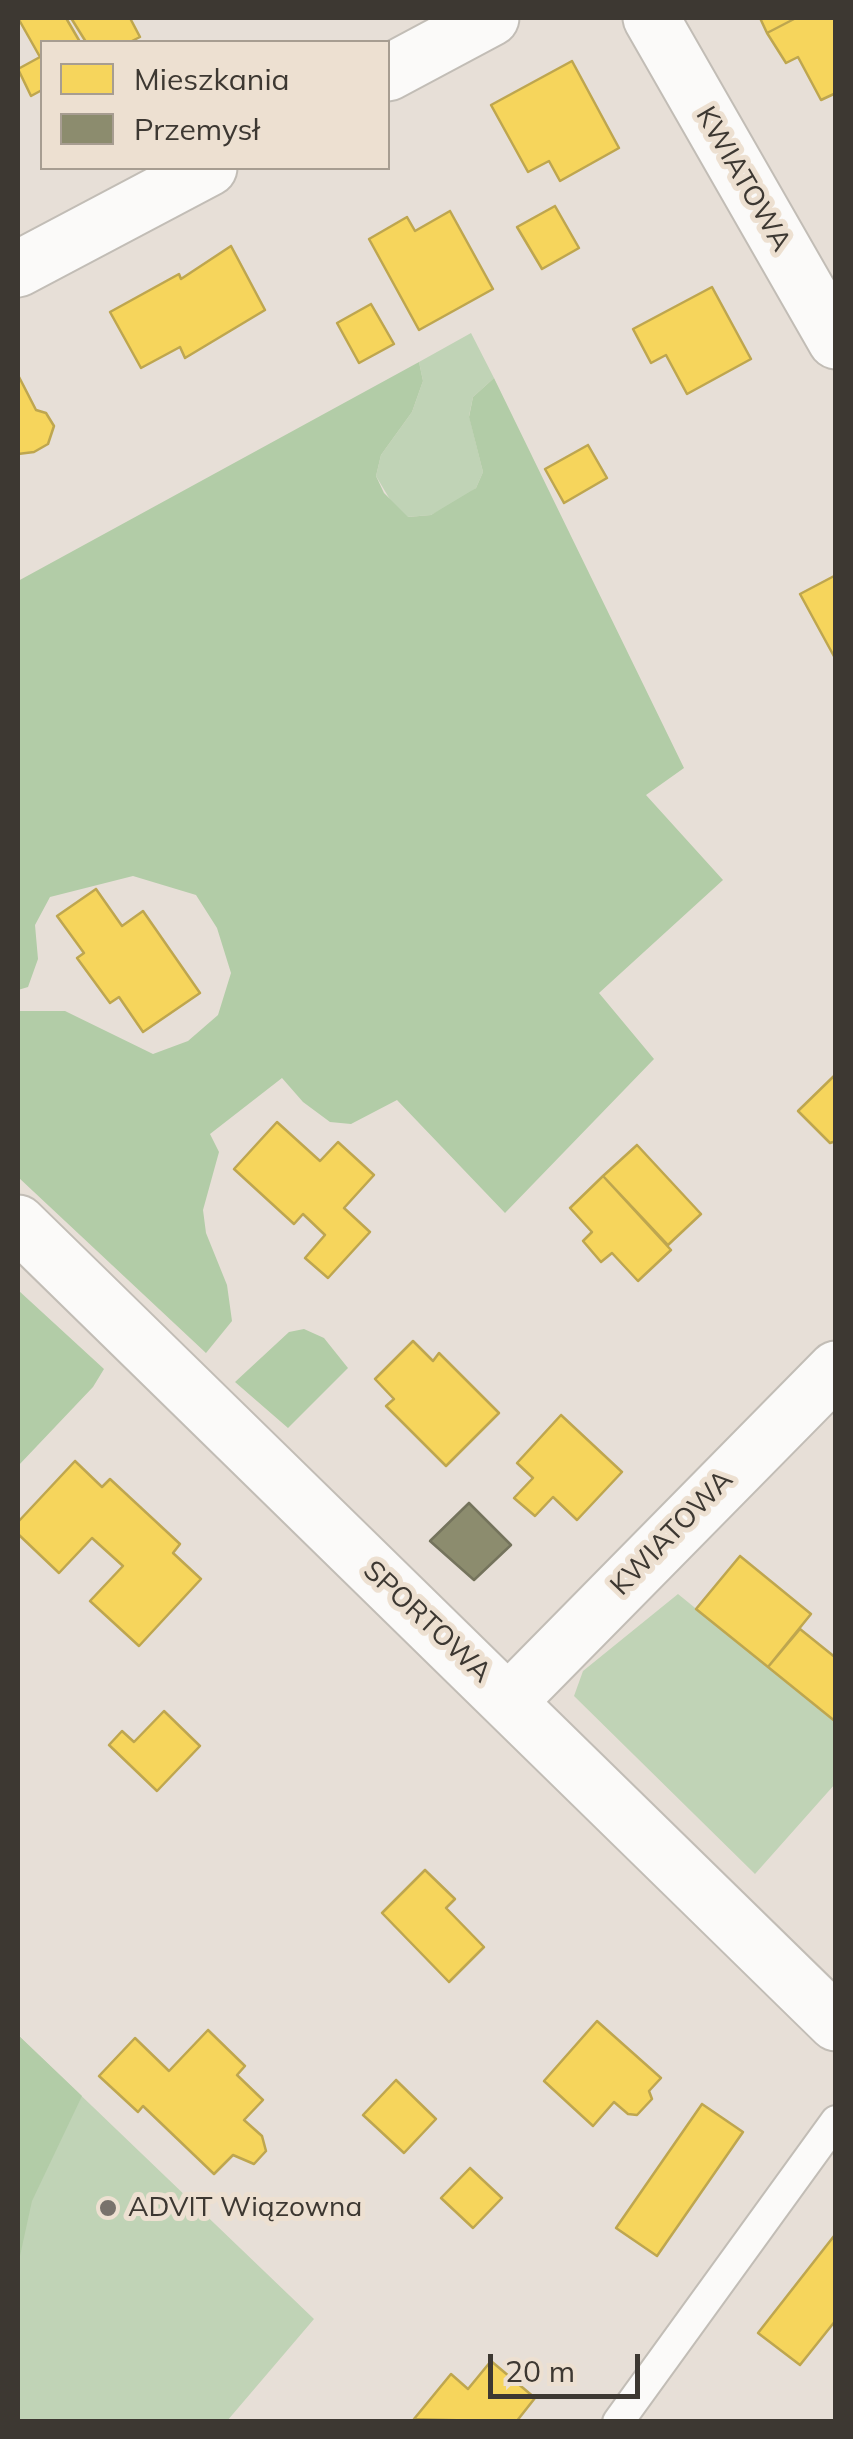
<!DOCTYPE html>
<meta charset="utf-8">
<style>
body{margin:0}
#map{position:relative;width:853px;height:2439px;overflow:hidden;background:#e7dfd7;font-family:Mulish,sans-serif}
canvas{display:block}
.frame{position:absolute;inset:0;border:20px solid #3d3832;pointer-events:none}
.legend{position:absolute;left:40px;top:40px;width:350px;height:130px;box-sizing:border-box;background:#ede0d1;border:2px solid #a79d91;margin:0;padding:12px 18px;list-style:none;font-size:30px;color:#3d3832}
.legend li{display:flex;align-items:center;gap:20px;height:50px}
.legend b{width:50px;border:2px solid #a79d91}
.scale{position:absolute;left:488px;top:2354px;width:152px;height:45px;box-sizing:border-box;border:5px solid #3d3832;border-top:0;padding-left:12px;font-size:30px;line-height:35px;white-space:nowrap;color:#3d3832;-webkit-text-stroke:8px #ede0d1;paint-order:stroke}
</style>
<div id="map">
<canvas width="853" height="2439"></canvas>
<div class="frame"></div>
<ul class="legend">
<li><b style="height:28px;background:#f6d55c"></b>Mieszkania</li>
<li><b style="height:28px;background:#8c8c6e"></b>Przemysł</li>
</ul>
<div class="scale">20 m</div>
</div>
<script>
const ctx = document.querySelector('canvas').getContext('2d');
ctx.lineJoin = 'round';
function fill(path, color) { ctx.fillStyle = color; ctx.fill(path, 'evenodd'); }
const poly = rows => new Path2D(rows.map(r => 'M' + r).join(''));
function stroke(path, color, width, dash) { ctx.strokeStyle = color; ctx.lineWidth = width; ctx.lineCap = dash ? 'butt' : 'round'; ctx.setLineDash(dash || []); ctx.stroke(path); }
function drawText(font, color, halo, rows, align = 'center') {
  ctx.font = font + ' Mulish,sans-serif'; ctx.lineWidth = 10; ctx.setLineDash([]); ctx.textBaseline = 'middle'; ctx.strokeStyle = halo; ctx.fillStyle = color; for (const [text, x, y, turn = 0] of rows) {
    ctx.save(); ctx.translate(x, y); ctx.rotate((+turn || 0) * Math.PI / 180); ctx.textAlign = isNaN(turn) ? turn : align; if (halo) ctx.strokeText(text, 0, 0); ctx.fillText(text, 0, 0); ctx.restore();
  }
}
fill(poly([
 [471,333,494,378,473,397,469,416,483,472,476,488,458,502,431,515,407,517,395,508,376,476,381,455,412,412,423,381,419,362],
 [678,1594,835,1722,835,1784,755,1874,574,1696,583,1671],
 [18,2035,314,2319,227,2421,18,2421]
]), '#c0d3b6');
fill(poly([
 [419,362,423,381,412,412,381,455,376,476,384,493,408,517,431,515,476,488,483,472,469,417,473,397,494,378,684,768,646,795,723,880,599,993,654,1059,505,1213,397,1100,351,1124,330,1122,303,1102,282,1078,210,1134,219,1152,203,1210,206,1233,227,1285,232,1321,206,1353,18,1177,18,1011,65,1011,153,1054,188,1041,218,1015,231,973,217,928,196,895,133,876,50,897,35,925,38,959,28,987,18,990,18,581],
 [18,1290,104,1369,93,1387,18,1466],
 [304,1329,324,1338,348,1368,288,1428,235,1382,289,1332],
 [18,2035,82,2096,32,2201,18,2265]
]), '#b2cca7');
const homes = poly([
 [18,18,66,18,80,42,42,42,42,90,31,96,18,69,40,57,18,18],
 [71,18,130,18,140,37,130,42,86,42,71,18],
 [760,18,796,18,767,33,760,18],
 [796,18,836,18,836,93,821,100,798,57,786,63,767,33,796,18],
 [572,61,619,148,560,181,549,161,528,172,491,105,572,61],
 [555,206,579,248,542,269,517,227,555,206],
 [450,211,493,289,419,330,369,239,407,217,415,231,450,211],
 [231,246,265,310,185,358,180,347,141,368,110,312,179,274,181,279,231,246],
 [712,287,751,359,687,394,666,355,651,363,633,329,712,287],
 [371,304,394,344,359,363,337,323,371,304],
 [18,375,36,410,46,413,54,426,48,444,34,452,18,454,18,375],
 [588,445,607,478,564,503,545,469,588,445],
 [836,575,836,660,800,594,836,575],
 [96,889,122,926,143,911,200,993,143,1032,119,997,110,1003,77,958,84,953,57,916,96,889],
 [836,1074,836,1141,830,1143,798,1111,836,1074],
 [277,1122,320,1161,338,1142,374,1175,344,1208,370,1232,328,1278,305,1258,325,1235,303,1214,294,1224,234,1169,277,1122],
 [637,1145,701,1214,668,1245,603,1176,637,1145],
 [603,1176,671,1250,638,1281,612,1253,601,1262,583,1241,592,1232,570,1208,603,1176],
 [413,1341,433,1361,439,1353,499,1413,446,1466,386,1406,394,1399,375,1379,413,1341],
 [561,1415,622,1472,577,1520,553,1497,535,1516,514,1498,533,1478,517,1463,561,1415],
 [75,1461,102,1487,110,1479,180,1544,173,1553,201,1579,139,1646,90,1601,123,1566,92,1538,59,1573,18,1534,18,1522,75,1461],
 [740,1556,811,1614,768,1667,696,1609,740,1556],
 [800,1629,836,1658,836,1722,768,1667,800,1629],
 [164,1711,200,1746,157,1791,109,1745,122,1731,134,1742,164,1711],
 [425,1870,455,1899,446,1908,484,1947,449,1982,382,1913,425,1870],
 [597,2021,661,2078,649,2091,652,2099,637,2115,628,2114,614,2102,593,2126,544,2081,597,2021],
 [208,2030,245,2066,237,2075,263,2100,244,2120,262,2136,266,2151,254,2164,233,2155,214,2174,143,2106,138,2112,99,2076,135,2038,169,2071,208,2030],
 [396,2080,436,2119,404,2153,363,2115,396,2080],
 [702,2104,743,2132,657,2256,616,2228,702,2104],
 [470,2168,502,2198,473,2228,441,2198,470,2168],
 [834,2236,836,2320,800,2365,758,2333,834,2236],
 [491,2361,535,2398,516,2422,414,2419,451,2374,468,2389,491,2361]
]);
fill(homes, '#f6d55c');
stroke(homes, '#bea64f', 2.5);
const industry = poly([
 [469,1503,511,1545,474,1580,430,1541,469,1503]
]);
fill(industry, '#8c8c6e');
stroke(industry, '#74735c', 2.5);
const lane = poly([
 [618,2422,836,2121]
]);
const street = poly([
 [651,18,836,341],
 [388,73,491,18],
 [18,269,209,168],
 [18,1223,836,2023],
 [510,1700,836,1369]
]);
stroke(lane, '#c2bdb6', 34);
stroke(street, '#c2bdb6', 59);
stroke(lane, '#fbfaf9', 30);
stroke(street, '#fbfaf9', 55);
for (const [x, y, r, color] of [
 [108,2208,10,"#78726c"]
]) { const dot = new Path2D(); dot.arc(x, y, r, 0, 2 * Math.PI); ctx.fillStyle = color; ctx.fill(dot); stroke(dot, '#ede0d1', 4); }
drawText('28px', '#3d3832', '#ede0d1', [
 ["KWIATOWA",743,179,60],
 ["KWIATOWA",672,1533,-46],
 ["SPORTOWA",427,1622,43]
]);
drawText('28px', '#3d3832', '#ede0d1', [
 ["ADVIT Wiązowna",128,2208]
], 'left');
</script>
